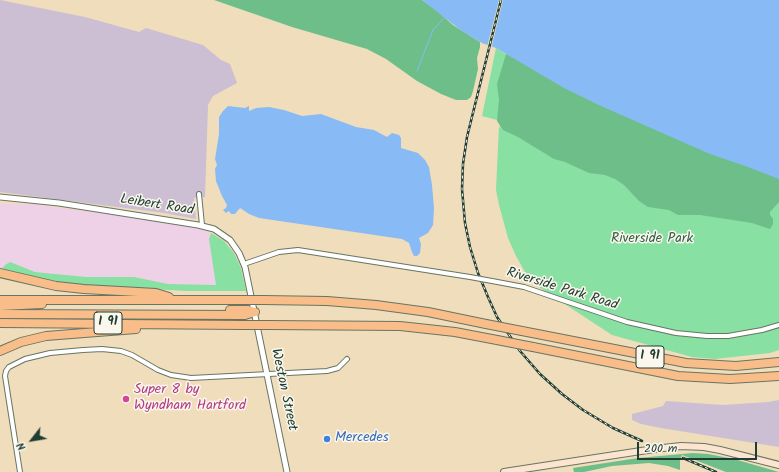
<!DOCTYPE html>
<style>
body{margin:0}
#map{position:relative;width:779px;height:472px;overflow:hidden;background:#efddbb;font-family:Kalam,sans-serif}
canvas{display:block}
.north{position:absolute;left:12px;top:420px;width:40px;height:40px;-webkit-text-stroke:3px #fbf7ec;paint-order:stroke;rotate:239deg;font-size:11px;font-weight:700;line-height:16px;text-align:center;color:#1f3d34}
.north::after{content:'';display:block;margin:auto;width:14px;height:18px;background:#1f3d34;clip-path:polygon(50% 0,100% 100%,50% 72%,0 100%)}
.scale{position:absolute;left:637px;top:442px;width:120px;height:18px;box-sizing:border-box;border:2px solid #1f3d34;border-top:0;padding-left:5px;font-size:12px;line-height:14px;white-space:nowrap;color:#1f3d34;-webkit-text-stroke:3px #fbf7ec;paint-order:stroke}
</style>
<div id="map">
<canvas width="779" height="472"></canvas>
<div class="north">N</div>
<div class="scale">200 m</div>
</div>
<script>
const ctx = document.querySelector('canvas').getContext('2d');
ctx.lineJoin = 'round';
function fill(path, color) { ctx.fillStyle = color; ctx.fill(path, 'evenodd'); }
const poly = rows => new Path2D(rows.map(r => 'M' + r).join(''));
function stroke(path, color, width, dash) { ctx.strokeStyle = color; ctx.lineWidth = width; ctx.lineCap = dash ? 'butt' : 'round'; ctx.setLineDash(dash || []); ctx.stroke(path); }
function drawText(font, color, halo, rows, align = 'center') {
  ctx.font = font + ' Kalam,sans-serif'; ctx.lineWidth = 3; ctx.setLineDash([]); ctx.textBaseline = 'middle'; ctx.strokeStyle = halo; ctx.fillStyle = color; for (const [text, x, y, turn = 0] of rows) {
    ctx.save(); ctx.translate(x, y); ctx.rotate((+turn || 0) * Math.PI / 180); ctx.textAlign = isNaN(turn) ? turn : align; if (halo) ctx.strokeText(text, 0, 0); ctx.fillText(text, 0, 0); ctx.restore();
  }
}
fill(poly([
 [0,204,32,204,122,216,201,229,211,233,209,239,217,285,168,284,134,277,87,277,54,275,35,272,10,262,1,270,0,269]
]), '#eed0e7');
fill(poly([
 [0,0,85,17,139,32,146,28,203,45,221,60,230,64,237,83,213,96,208,105,205,197,194,198,196,219,164,213,0,192],
 [779,400,779,447,661,428,641,424,632,420,632,414,663,406,666,401,723,405,768,402]
]), '#ccbed3');
fill(poly([
 [496,48,528,68,779,179,779,350,770,353,715,359,692,357,612,335,536,285,525,272,516,256,508,238,499,205,496,190,499,126,500,128,501,121,482,116],
 [211,233,224,241,234,253,241,268,246,291,186,291,83,285,60,283,1,270,5,265,10,262,35,272,54,274,87,277,134,277,168,284,216,285,209,239]
]), '#88e0a3');
fill(poly([
 [214,0,422,0,436,10,453,25,480,42,480,47,477,58,478,69,473,91,471,97,467,100,456,100,441,94,417,81,386,59,367,49,292,27],
 [506,54,779,167,779,202,770,212,770,215,773,219,773,224,770,229,752,223,700,215,678,215,669,210,648,207,639,201,624,185,615,179,605,175,589,173,565,162,554,159,518,137,503,130,497,121,499,100,497,84],
 [693,453,708,454,734,459,779,472,726,472,682,455,680,460,680,470,668,466,649,463,612,466,584,472,574,472,573,468,638,458]
]), '#6ebe89');
fill(poly([
 [422,0,779,0,779,179,748,167,710,154,601,106,564,88,496,48,482,43,462,31],
 [228,106,245,108,249,106,249,111,256,108,269,107,284,110,302,116,321,114,356,127,374,130,387,137,392,133,399,135,401,138,401,148,418,153,425,160,429,167,432,185,434,208,433,225,428,233,419,238,421,244,420,253,417,256,414,256,412,252,409,243,402,239,259,218,249,214,240,208,235,214,231,214,229,211,226,213,223,210,226,208,227,205,222,196,216,181,215,169,217,165,215,159,219,134,219,117,223,111]
]), '#88bbf5');
fill(poly([
 [499,0,503,0,491,49,487,47]
]), '#efddbb');
stroke(poly([
 [417,71,433,30,445,17]
]), '#88bbf5', 1);
const minor = poly([
 [199,194,202,225],
 [244,264,279,252,298,250,470,277],
 [492,281,524,287,627,322,676,333,707,336,728,336,762,330,779,325],
 [20,472,5,376,6,371,9,367,25,359,50,353,83,350,102,349,121,351,132,355,158,370,171,375,191,378,327,371,338,368,347,359]
]);
const tertiary = poly([
 [0,197,59,203,198,225,214,229,230,240,239,253,245,267,287,472]
]);
const secondary = poly([
 [504,472,654,449,681,446,704,447,720,450,779,465]
]);
const motorway = poly([
 [0,273,56,286,84,289,156,293,169,297],
 [0,300,238,300],
 [263,300,327,301,376,305,428,312,486,324],
 [0,306,42,304],
 [230,310,248,310,255,312],
 [0,314,245,315,255,312],
 [0,323,243,325],
 [268,325,400,326,455,332,497,340],
 [522,331,686,363,736,366,779,362],
 [533,347,678,376,730,379,779,376],
 [0,351,21,342,46,336,136,329]
]);
stroke(minor, '#687563', 6);
stroke(tertiary, '#687563', 7);
stroke(secondary, '#687563', 8);
stroke(motorway, '#687563', 10);
stroke(minor, '#fff', 4);
stroke(tertiary, '#fff', 5);
stroke(secondary, '#fce5d0', 6);
stroke(motorway, '#f8bd89', 8);
const rail = poly([
 [501,0,467,137,463,164,462,189,465,223,470,247,478,273,488,297,497,317,520,351,540,374,562,394,583,410,613,428,642,441],
 [683,458,716,472]
]);
stroke(rail, '#1f3d34', 2.5);
stroke(rail, '#fbf7ec', 1, [3]);
const minorBridge = poly([
 [470,277,492,281]
]);
const motorwayBridge = poly([
 [238,300,263,300],
 [486,324,522,331],
 [243,325,268,325],
 [497,340,533,347]
]);
stroke(minorBridge, '#687563', 6, []);
stroke(motorwayBridge, '#687563', 10, []);
stroke(minorBridge, '#fff', 4);
stroke(motorwayBridge, '#f8bd89', 8);
for (const [x, y, r, color] of [
 [126,399,4,"#d1479c"],
 [327,439,4,"#3f7fe0"]
]) { const dot = new Path2D(); dot.arc(x, y, r, 0, 2 * Math.PI); ctx.fillStyle = color; ctx.fill(dot); stroke(dot, '#fbf7ec', 1.5); }
for (const [x, y, w] of [
 [108,323,28],
 [650,357,28]
]) { const box = new Path2D(); box.roundRect(x - w / 2, y - 11, w, 22, 3); ctx.fillStyle = '#fbf7ec'; ctx.fill(box); stroke(box, '#1f3d34', 1); }
drawText('bold 13px', '#1f3d34', null, [
 ["I 91",108,323],
 ["I 91",650,357]
]);
drawText('14px', '#1f3d34', '#fbf7ec', [
 ["Leibert Road",157,206,9],
 ["Riverside Park Road",562,290,17],
 ["Weston Street",283,390,78]
]);
drawText('14px', '#345e4a', '#fbf7ec', [
 ["Riverside Park",652,240]
]);
drawText('14px', '#b23c85', '#fbf7ec', [
 ["Super 8 by",134,391],
 ["Wyndham Hartford",134,407]
], 'left');
drawText('14px', '#366cbe', '#fbf7ec', [
 ["Mercedes",335,439]
], 'left');
</script>
